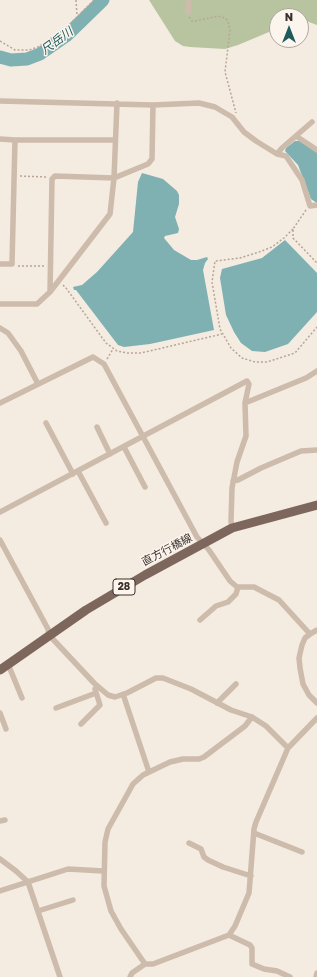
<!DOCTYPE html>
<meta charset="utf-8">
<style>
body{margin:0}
#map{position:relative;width:317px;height:977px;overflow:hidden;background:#f4ebe1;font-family:"Golos Text",sans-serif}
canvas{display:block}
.north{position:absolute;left:269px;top:8px;width:40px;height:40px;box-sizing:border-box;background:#fbf5ee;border:1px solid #aea6a0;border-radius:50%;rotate:0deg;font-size:11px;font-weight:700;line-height:16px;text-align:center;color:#3b302b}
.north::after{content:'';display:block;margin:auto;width:14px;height:18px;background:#1f5a5e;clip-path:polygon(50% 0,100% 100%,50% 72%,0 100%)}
</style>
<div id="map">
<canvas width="317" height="977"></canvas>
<div class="north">N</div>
</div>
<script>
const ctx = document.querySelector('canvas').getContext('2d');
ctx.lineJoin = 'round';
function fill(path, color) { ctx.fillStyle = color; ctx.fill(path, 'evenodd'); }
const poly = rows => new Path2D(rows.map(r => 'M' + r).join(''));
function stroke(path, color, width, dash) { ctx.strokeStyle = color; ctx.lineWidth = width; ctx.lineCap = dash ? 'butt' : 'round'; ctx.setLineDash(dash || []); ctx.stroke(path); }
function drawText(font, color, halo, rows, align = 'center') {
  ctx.font = font + ' "Golos Text","Noto Sans JP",sans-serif'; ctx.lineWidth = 3; ctx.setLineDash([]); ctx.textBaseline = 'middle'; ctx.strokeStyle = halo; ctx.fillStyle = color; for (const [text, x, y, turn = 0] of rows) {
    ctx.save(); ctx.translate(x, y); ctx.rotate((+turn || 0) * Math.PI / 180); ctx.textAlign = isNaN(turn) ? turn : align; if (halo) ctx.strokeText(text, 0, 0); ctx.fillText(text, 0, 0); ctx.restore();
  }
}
fill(poly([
 [149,0,317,0,317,25,301,19,301,16,277,16,277,27,269,32,238,45,225,49,190,47,183,46,175,41]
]), '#b8c4a0');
fill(poly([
 [295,141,300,141,317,152,317,203,311,199,298,165,285,151,286,148],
 [142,173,163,179,177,191,179,195,179,204,175,217,179,229,178,233,165,236,164,238,174,250,191,260,197,260,207,257,208,259,205,263,203,270,214,330,150,344,124,347,118,345,76,290,74,290,73,287,82,285,97,272,133,232,138,182],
 [285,240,317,273,317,312,288,344,265,352,252,351,241,343,234,332,226,315,220,278,222,269,262,258]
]), '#7fb0b2');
stroke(poly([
 [0,57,11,60,27,59,40,54,66,36,103,0]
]), '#7fb0b2', 13);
stroke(poly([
 [76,0,77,16],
 [189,17,192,21,196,21,218,16,225,18,228,21,230,30,225,72,236,113],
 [0,41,15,50,29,50,38,47,66,28,94,0],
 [20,176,46,177],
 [306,210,293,229,293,238,317,263],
 [293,229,284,238,272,247,259,252,240,258,215,261,212,282,220,329,231,348,242,358,255,362,267,362,295,353,317,327],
 [18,266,44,266],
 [63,285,66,288,106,343,117,351,127,353,141,353,222,334],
 [107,359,113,349]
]), '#b9a596', 1.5, [2, 2]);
stroke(poly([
 [188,12,189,0],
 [0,101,153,105,199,103,215,107,232,117,244,132,256,141,277,154,286,156,302,180,310,206,317,205],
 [296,136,317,150],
 [0,139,15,140],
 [277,154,282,148,312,122],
 [0,264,12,264,15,140,115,140],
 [50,292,52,179,55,176,114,178,148,164,152,159,153,105],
 [0,304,37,304,50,292,110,214,114,178,117,103],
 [0,328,8,333,21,351,38,384],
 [0,403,93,357,104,364,197,537,209,550,230,581,237,587,254,587,279,600,310,634,305,638,302,645,299,658,300,668,303,684,309,695,317,703],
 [245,403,306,378,317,371],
 [46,423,73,474],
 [97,427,110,454],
 [124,447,145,487],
 [78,471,106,523],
 [233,481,238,480,261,468,301,451,317,450],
 [0,512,247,381,249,384,245,403,246,436,237,462,232,488,231,521,232,528],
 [0,540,48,629,49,635,94,683,108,695,115,697,127,693,156,678,163,678,191,689,231,710,252,717,266,726,288,748],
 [200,620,216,606,228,602,236,594,238,587],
 [310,634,317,630],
 [8,664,22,698],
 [123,694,149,772],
 [217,703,236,684],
 [56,708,96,693],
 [0,713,6,729],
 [81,724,100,705,95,689,97,686],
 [0,821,5,820],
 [254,833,302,852],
 [189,843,201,849,204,857,208,860,223,867,251,876],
 [0,859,16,871,28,882,60,977],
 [0,891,68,869,103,871],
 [38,911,73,900],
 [229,935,250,945,252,948,252,964,264,969,277,971,290,977],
 [145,964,121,929,111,911,104,886,105,842,108,829,133,784,143,775,170,762,183,759,199,759,204,757,245,726,252,717],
 [130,977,132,973,145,964,153,964,229,935,235,926,249,893,254,829,256,822,288,748,317,718],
 [316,977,317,973]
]), '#cdbbac', 5.5);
stroke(poly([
 [0,670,86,610,145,575,232,528,317,505]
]), '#7d675c', 9);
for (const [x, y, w] of [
 [124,587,22]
]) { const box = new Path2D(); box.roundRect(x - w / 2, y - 8, w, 16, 3); ctx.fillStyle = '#fbf5ee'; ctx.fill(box); stroke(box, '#3b302b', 1); }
drawText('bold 10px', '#3b302b', null, [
 ["28",124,587]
]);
drawText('11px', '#3b302b', '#fbf5ee', [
 ["直方行橋線",167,550,-28]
]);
drawText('italic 12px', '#1f5a5e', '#fbf5ee', [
 ["尺岳川",57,41,-36]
]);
</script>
